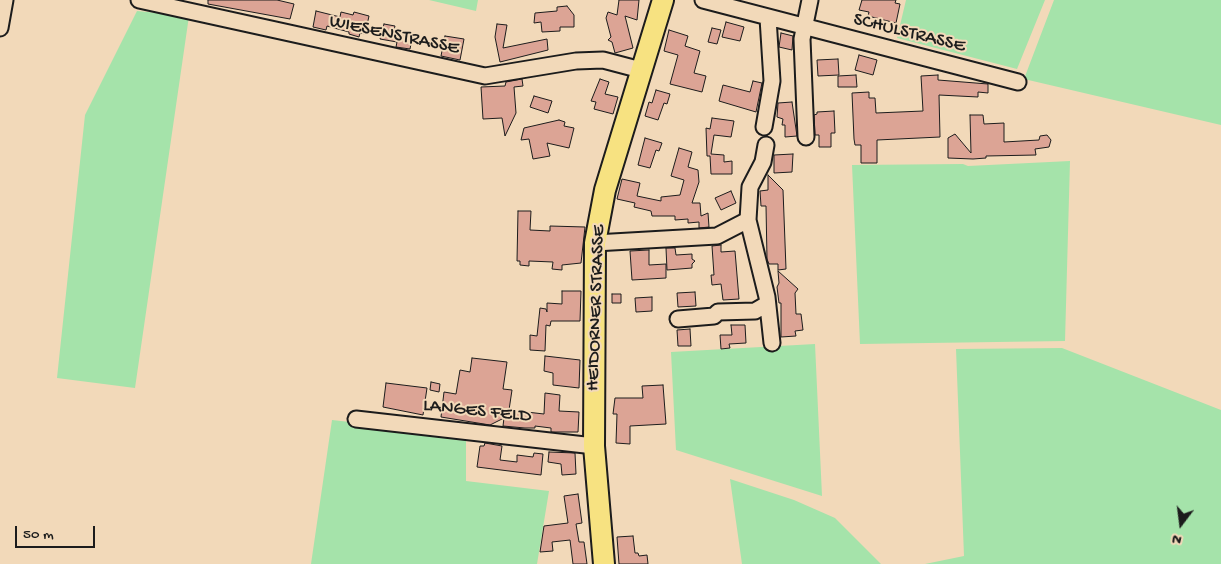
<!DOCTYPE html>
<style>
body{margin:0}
#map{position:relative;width:1221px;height:564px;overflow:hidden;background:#f2d9b9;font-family:"Gochi Hand",sans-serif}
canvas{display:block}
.north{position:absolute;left:1156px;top:499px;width:50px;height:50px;-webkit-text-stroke:4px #f2d9b9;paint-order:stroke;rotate:195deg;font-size:14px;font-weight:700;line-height:20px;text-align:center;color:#1c1c1c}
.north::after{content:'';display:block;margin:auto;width:18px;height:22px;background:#1c1c1c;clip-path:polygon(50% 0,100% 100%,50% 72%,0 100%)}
.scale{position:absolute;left:15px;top:526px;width:80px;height:22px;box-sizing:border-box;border:2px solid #1c1c1c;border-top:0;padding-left:6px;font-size:15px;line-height:18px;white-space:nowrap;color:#1c1c1c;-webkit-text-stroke:4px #f2d9b9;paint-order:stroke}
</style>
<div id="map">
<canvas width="1221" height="564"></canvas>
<div class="north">N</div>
<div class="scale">50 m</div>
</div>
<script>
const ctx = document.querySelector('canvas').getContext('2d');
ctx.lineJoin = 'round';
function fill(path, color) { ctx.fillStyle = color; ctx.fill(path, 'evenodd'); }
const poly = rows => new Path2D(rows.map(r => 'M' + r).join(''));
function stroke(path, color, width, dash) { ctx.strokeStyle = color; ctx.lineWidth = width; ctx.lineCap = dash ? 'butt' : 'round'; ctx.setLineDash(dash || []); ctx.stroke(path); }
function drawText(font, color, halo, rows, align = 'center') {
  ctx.font = font + ' "Gochi Hand",sans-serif'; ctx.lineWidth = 4; ctx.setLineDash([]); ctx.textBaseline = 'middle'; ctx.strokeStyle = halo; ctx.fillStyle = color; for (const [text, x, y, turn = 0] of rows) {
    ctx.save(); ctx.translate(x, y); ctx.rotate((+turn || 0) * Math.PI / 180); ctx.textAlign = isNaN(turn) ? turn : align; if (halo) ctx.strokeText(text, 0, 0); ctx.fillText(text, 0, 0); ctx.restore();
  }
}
fill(poly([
 [429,0,478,0,476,11],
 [906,0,1045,0,1017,69,897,38],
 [1054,0,1221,0,1221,125,1024,79],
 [137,11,189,16,135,388,57,378,85,115],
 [1070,161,1065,341,860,344,852,165,963,164,968,166],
 [815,344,822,496,676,450,671,352],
 [1062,348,1221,410,1221,564,925,564,964,556,956,349],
 [332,420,466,435,466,481,549,491,537,564,311,564],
 [730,479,794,500,835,518,881,564,742,564]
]), '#a5e3aa');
const building = poly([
 [208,0,277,0,294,4,290,19,208,4,208,0],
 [619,0,639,0,637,20,625,16,633,48,615,53,612,42,608,40,611,37,606,18,608,12,617,15,619,0],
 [862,0,896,0,895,3,900,4,896,23,868,16,869,12,859,10,862,0],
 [567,6,574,15,574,27,560,27,560,31,542,32,541,22,534,23,535,13,557,11,557,7,567,6],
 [316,11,340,17,341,12,353,15,354,12,369,16,365,34,360,33,359,37,349,34,349,32,327,26,326,30,313,27,316,11],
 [726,22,744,27,740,41,722,37,726,22],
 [384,24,395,26,394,30,413,34,410,49,396,47,397,42,380,39,384,24],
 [497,24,507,25,503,48,547,39,548,50,500,62,495,37,497,24],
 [712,28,721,30,717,44,708,42,712,28],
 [669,30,688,36,685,46,700,51,694,73,706,76,702,92,670,84,678,55,664,51,669,30],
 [781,33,793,36,792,50,779,47,781,33],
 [445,36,464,39,460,60,441,56,445,36],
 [859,55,877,60,873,75,855,70,859,55],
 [838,59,839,75,818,76,817,60,838,59],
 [856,75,857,87,838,87,838,76,856,75],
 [938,75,938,80,988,84,988,93,978,92,978,97,939,95,940,137,877,140,877,163,861,163,861,145,855,145,854,139,852,93,869,92,869,98,875,98,876,113,923,111,921,76,938,75],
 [522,79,523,86,514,87,516,113,505,136,502,118,483,119,481,87,505,86,506,82,522,79],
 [600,79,609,82,605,94,618,97,613,114,594,109,596,102,591,101,600,79],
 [753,81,762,83,756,112,719,101,723,85,750,92,753,81],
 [656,90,670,94,667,104,664,103,658,120,645,116,649,102,652,103,656,90],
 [534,96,552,101,548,113,530,107,534,96],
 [792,102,797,136,785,137,785,125,782,125,783,119,777,117,778,103,792,102],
 [834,111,835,133,831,133,831,147,819,147,819,135,815,135,814,115,817,114,817,112,834,111],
 [970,115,983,115,984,124,1004,123,1004,142,1039,140,1040,136,1047,135,1051,140,1049,147,1035,149,1036,155,986,156,986,158,973,159,948,158,948,138,955,134,971,153,970,115],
 [712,118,734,121,731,137,714,135,711,154,724,155,724,162,732,161,732,174,711,174,710,156,707,156,706,128,710,129,712,118],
 [559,120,565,122,564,126,574,128,569,148,547,143,550,156,533,159,529,139,521,140,524,128,559,120],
 [645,138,662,143,659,151,656,150,650,168,638,165,645,138],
 [679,148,692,152,688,167,698,170,699,182,692,203,700,203,701,216,708,213,709,227,699,228,699,222,688,223,688,219,675,220,675,216,652,216,651,211,634,207,635,203,617,199,622,179,640,183,637,196,661,201,661,197,680,195,684,180,671,176,679,148],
 [793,154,792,172,774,173,774,155,793,154],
 [768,175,783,190,786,269,778,270,778,264,769,264,767,259,766,206,761,206,760,191,768,190,768,175],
 [731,191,736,203,721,210,715,198,731,191],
 [518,211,531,211,530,230,550,231,550,226,585,227,581,263,562,265,562,270,552,269,553,262,529,261,529,266,520,265,520,261,517,261,518,211],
 [721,245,721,252,735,251,739,299,723,300,721,284,712,285,711,275,714,275,712,246,721,245],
 [666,248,675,248,676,255,692,254,692,259,695,261,692,264,692,268,667,270,666,248],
 [649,250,649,265,666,264,666,278,632,280,630,251,649,250],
 [778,271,798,289,795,293,796,314,801,314,803,330,795,331,796,336,781,337,781,303,779,303,777,287,779,283,778,271],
 [562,291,581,291,580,321,551,321,550,326,546,325,545,351,530,350,530,335,537,336,540,308,546,309,547,312,547,303,562,304,562,291],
 [695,292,696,306,678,307,677,293,695,292],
 [612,294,621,294,621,303,612,303,612,294],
 [652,297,652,311,636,312,635,298,652,297],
 [731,325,745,325,746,343,729,344,730,348,721,349,720,335,732,335,731,325],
 [690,329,691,346,678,346,677,330,690,329],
 [545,356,580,360,579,388,553,385,553,373,544,371,545,356],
 [472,358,507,362,503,389,512,390,509,410,544,414,545,393,560,395,559,411,579,412,578,432,551,432,551,428,535,426,535,428,525,428,503,426,504,418,490,425,441,417,444,392,456,394,460,370,470,372,472,358],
 [431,382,440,384,439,392,430,390,431,382],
 [386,383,427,388,423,415,383,407,386,383],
 [663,385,666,424,630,426,630,444,616,443,617,414,613,414,615,398,643,398,642,386,663,385],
 [485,443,502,446,500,460,517,462,517,455,533,457,534,453,543,454,541,475,477,467,480,446,484,446,485,443],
 [549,452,575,453,576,474,562,475,561,464,548,462,549,452],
 [578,494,582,523,576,524,579,542,584,542,587,564,573,564,570,540,552,542,553,551,540,552,544,526,568,523,564,496,578,494],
 [633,536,635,553,638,553,639,556,647,555,648,564,619,564,617,537,633,536]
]);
fill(building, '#dca495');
stroke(building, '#1c1c1c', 1);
const minor = poly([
 [139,0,485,76,576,61,603,60,641,70],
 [703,0,1018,82],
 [0,28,5,0],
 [764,127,772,81,768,18],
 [806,137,802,39,810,0],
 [766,145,763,162,750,187,748,220,767,297,772,343],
 [595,243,717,236,748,220],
 [678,319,714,316,718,312,755,311,767,304],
 [356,419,594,446]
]);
const major = poly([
 [604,564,594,446,595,243,605,190,663,0]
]);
stroke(minor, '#1c1c1c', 19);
stroke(major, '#1c1c1c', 24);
stroke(minor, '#f2d9b9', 15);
stroke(major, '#f7e281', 20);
drawText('19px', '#1c1c1c', '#f2d9b9', [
 ["SCHULSTRASSE",909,34,14],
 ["WIESENSTRASSE",394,36,12],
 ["HEIDORNER STRASSE",597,308,-88],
 ["LANGES FELD",477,412,6]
]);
</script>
